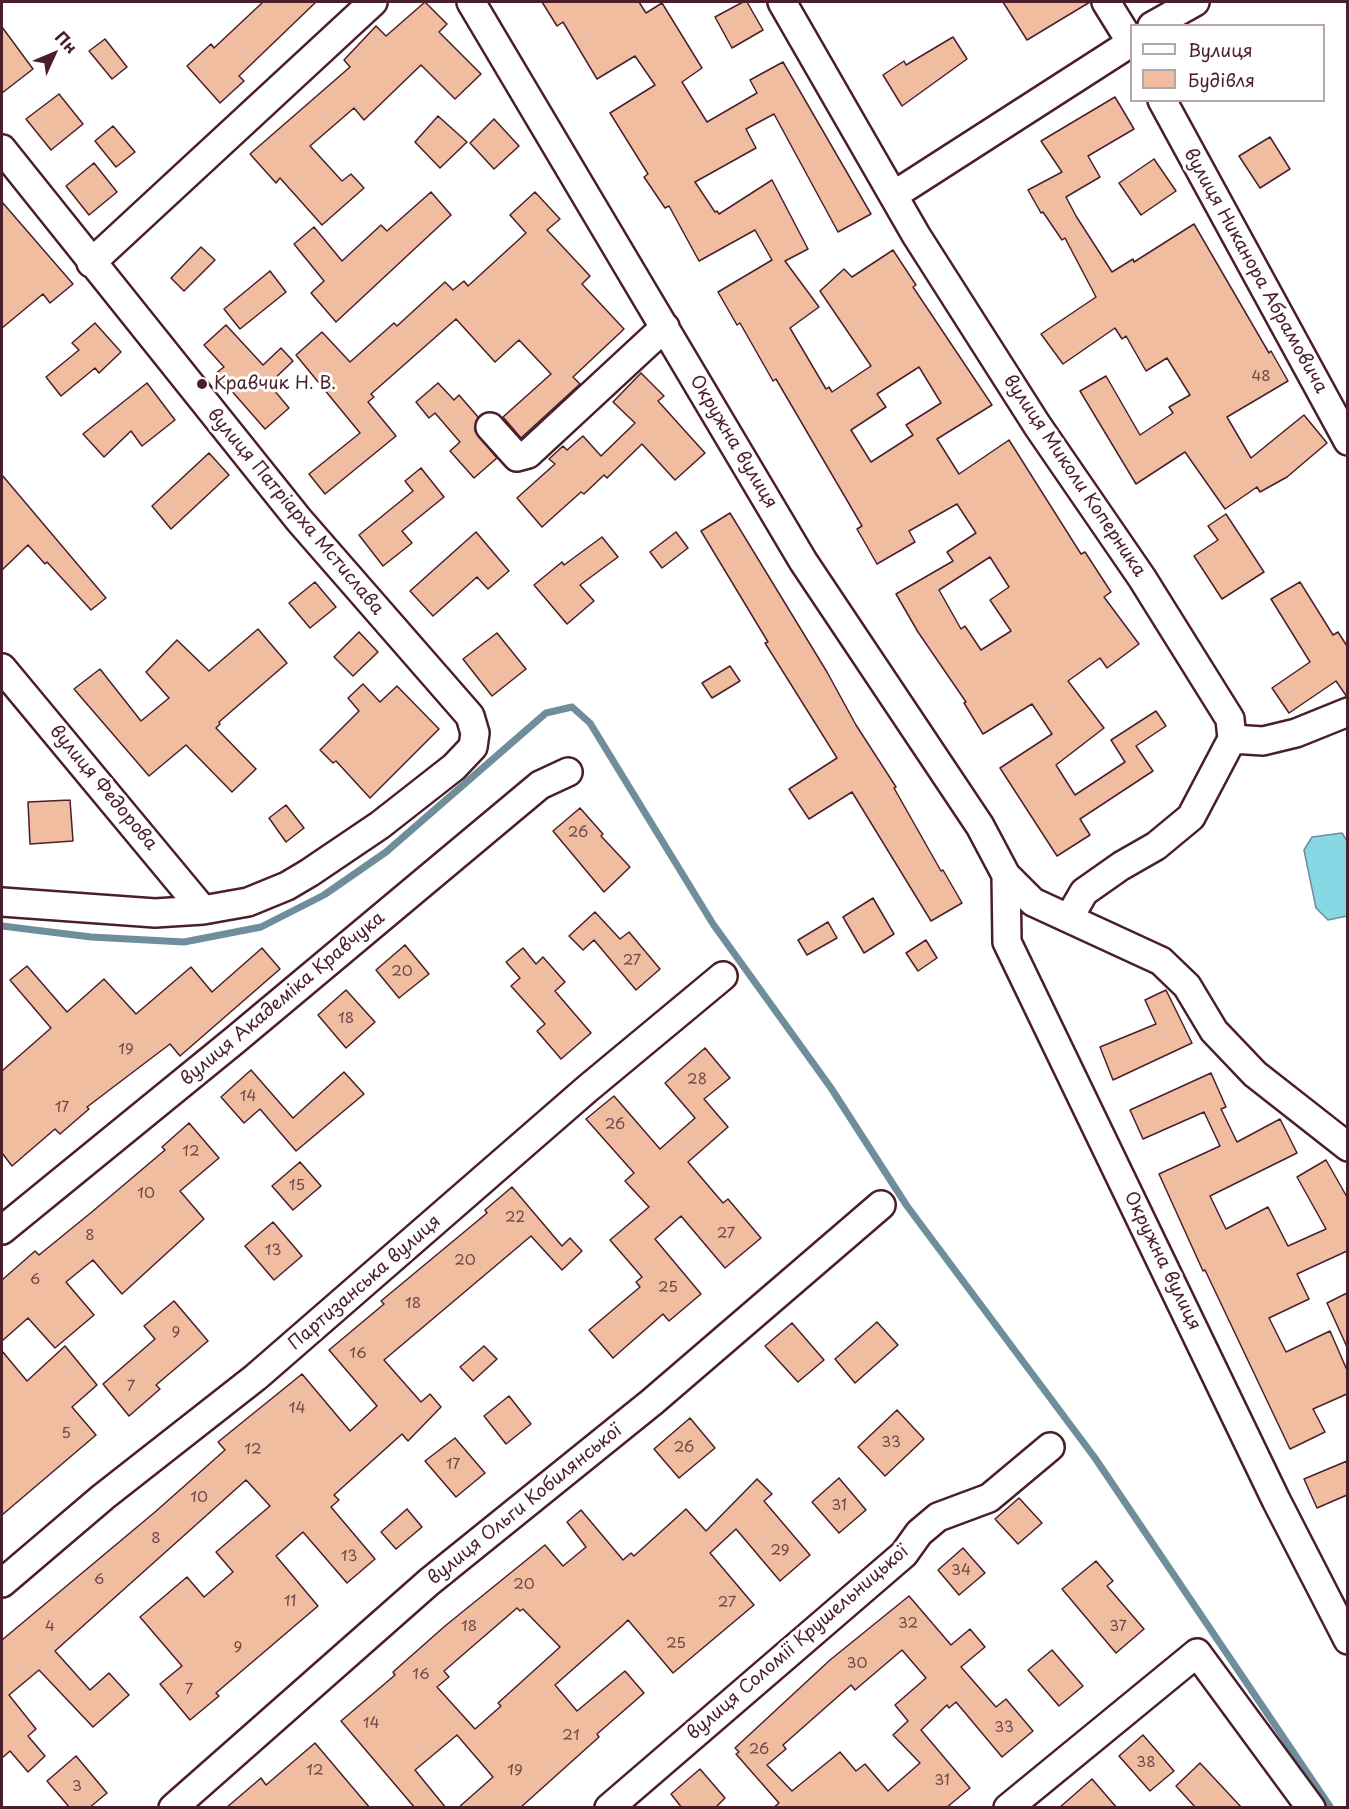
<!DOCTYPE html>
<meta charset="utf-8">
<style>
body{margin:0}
#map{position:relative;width:1349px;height:1809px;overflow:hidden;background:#fff;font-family:"Playpen Sans",sans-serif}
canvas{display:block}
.frame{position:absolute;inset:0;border:3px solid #4a1f2b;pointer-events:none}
.legend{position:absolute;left:1130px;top:24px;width:195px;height:78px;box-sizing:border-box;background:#fff;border:2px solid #b7a5aa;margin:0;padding:8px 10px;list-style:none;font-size:18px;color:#4a1f2b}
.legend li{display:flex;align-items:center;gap:12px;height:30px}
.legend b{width:30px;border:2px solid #b7a5aa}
.north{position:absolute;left:24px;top:24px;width:60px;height:60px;-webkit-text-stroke:4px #fff;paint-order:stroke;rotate:46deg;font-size:16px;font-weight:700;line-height:24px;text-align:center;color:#4a1f2b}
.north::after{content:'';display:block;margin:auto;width:21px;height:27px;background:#4a1f2b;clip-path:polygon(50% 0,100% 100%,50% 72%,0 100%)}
</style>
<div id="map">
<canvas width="1349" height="1809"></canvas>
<div class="frame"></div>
<ul class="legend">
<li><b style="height:8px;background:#fff"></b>Вулиця</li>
<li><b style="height:16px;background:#f0bda1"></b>Будівля</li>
</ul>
<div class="north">Пн</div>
</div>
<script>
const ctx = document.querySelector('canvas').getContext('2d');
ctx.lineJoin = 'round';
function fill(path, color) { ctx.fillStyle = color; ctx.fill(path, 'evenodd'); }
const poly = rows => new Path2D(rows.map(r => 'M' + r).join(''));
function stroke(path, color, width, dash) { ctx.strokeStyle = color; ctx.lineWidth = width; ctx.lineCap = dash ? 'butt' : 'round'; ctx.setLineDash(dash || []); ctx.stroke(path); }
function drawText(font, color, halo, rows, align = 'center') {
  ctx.font = font + ' "Playpen Sans",sans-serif'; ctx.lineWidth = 6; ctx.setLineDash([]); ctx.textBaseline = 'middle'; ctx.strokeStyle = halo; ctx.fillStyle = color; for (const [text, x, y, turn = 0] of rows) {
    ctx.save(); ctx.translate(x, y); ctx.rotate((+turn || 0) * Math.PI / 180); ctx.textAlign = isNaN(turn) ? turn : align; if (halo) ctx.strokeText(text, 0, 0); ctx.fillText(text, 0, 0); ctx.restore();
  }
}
const water = poly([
 [1342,833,1347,841,1347,916,1328,920,1316,908,1304,850,1312,837,1342,833]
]);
fill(water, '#87d7e4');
stroke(water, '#6f8d9a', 1.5);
stroke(poly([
 [2,926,91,937,184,942,261,927,324,895,386,852,546,713,572,707,590,723,713,924,831,1088,907,1206,1095,1458,1331,1808]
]), '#6f8d9a', 7);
const building = poly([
 [263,2,316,2,239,76,244,81,220,103,187,66,211,44,214,48,263,2],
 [425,2,447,24,439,32,481,74,455,99,421,65,364,120,354,108,310,146,342,181,351,174,364,188,322,225,280,178,276,183,250,154,350,67,344,60,376,26,386,36,425,2],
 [542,2,639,2,646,13,662,3,702,68,682,82,707,122,757,93,750,80,783,62,871,214,838,232,774,114,746,129,756,148,695,182,715,212,717,211,719,214,772,180,808,249,785,261,819,307,790,328,826,389,829,387,832,392,871,366,820,291,844,269,852,277,893,250,916,285,913,287,992,405,937,439,959,474,1009,440,1081,554,1085,552,1111,592,1104,597,1139,644,1107,668,1100,658,1068,681,1104,728,1056,765,1075,795,1125,762,1111,740,1156,711,1166,726,1136,746,1153,771,1080,819,1090,835,1057,856,1000,768,1052,734,1032,704,983,734,964,703,966,702,918,632,896,594,953,561,947,552,976,533,957,504,909,531,915,542,877,564,857,529,862,526,776,379,773,381,740,323,737,325,718,292,772,260,755,230,699,261,669,206,665,208,644,177,648,174,610,113,655,85,635,56,597,79,563,22,557,26,542,2],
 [919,367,941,403,906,425,913,435,871,462,851,430,886,407,877,394,919,367],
 [990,557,1009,587,990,600,1011,631,981,650,965,626,961,629,939,590,990,557],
 [743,2,747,2,763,30,732,48,715,17,743,2],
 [1003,2,1090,2,1027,40,1003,2],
 [2,27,33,69,2,93,2,27],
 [953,37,967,59,902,106,883,75,904,61,906,65,953,37],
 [105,39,127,67,112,79,89,51,105,39],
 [59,94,83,124,51,150,26,119,59,94],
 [1115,97,1134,129,1088,156,1100,177,1066,197,1076,216,1112,272,1133,259,1134,262,1194,224,1269,353,1271,351,1288,381,1227,417,1251,458,1304,415,1327,443,1287,477,1260,492,1257,487,1225,509,1185,452,1136,484,1080,391,1106,376,1140,435,1173,413,1169,407,1190,395,1167,358,1146,371,1126,336,1122,339,1115,328,1063,364,1041,334,1096,297,1065,238,1062,240,1043,212,1041,213,1028,190,1062,172,1041,141,1115,97],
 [438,116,467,142,440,168,415,142,438,116],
 [494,119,519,146,494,169,470,143,494,119],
 [113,126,135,152,116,167,95,141,113,126],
 [1270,137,1290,169,1260,188,1239,156,1270,137],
 [1154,159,1176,191,1141,215,1119,183,1154,159],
 [94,163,117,192,89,215,66,186,94,163],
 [431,192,451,215,336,322,311,293,324,281,294,244,314,227,342,261,381,225,387,231,431,192],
 [535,192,560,219,547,230,590,276,582,284,624,329,573,377,580,384,521,438,503,417,551,374,519,340,495,362,456,319,371,394,374,397,368,402,396,436,325,494,309,474,360,433,296,355,322,332,350,362,394,323,397,326,445,282,453,290,464,281,468,286,526,233,510,215,535,192],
 [2,202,73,284,50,303,43,294,2,328,2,202],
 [201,247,215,260,184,291,171,278,201,247],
 [270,271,286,292,240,329,224,309,270,271],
 [95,323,121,352,99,373,95,368,61,396,46,377,79,350,72,343,95,323],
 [226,325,263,365,281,348,293,361,269,384,289,408,265,429,216,373,224,367,204,345,226,325],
 [641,373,664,396,658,401,705,453,675,480,642,444,607,478,604,475,584,494,581,492,542,527,517,498,555,464,549,459,563,446,567,450,583,436,601,456,635,423,613,402,641,373],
 [147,383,175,420,142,446,131,431,104,457,83,434,147,383],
 [438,383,454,400,459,395,478,417,475,431,497,458,474,478,450,451,460,442,435,413,429,418,416,402,438,383],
 [209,453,229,475,171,529,152,506,209,453],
 [421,468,444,497,402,531,412,543,383,566,359,535,413,491,405,481,421,468],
 [2,475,106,598,91,610,47,562,45,564,28,545,2,570,2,475],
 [730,513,827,672,856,725,896,787,894,788,941,871,943,870,962,903,931,921,852,792,809,819,789,789,837,758,765,643,768,642,701,531,730,513],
 [1226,514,1264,572,1222,599,1194,556,1218,540,1208,526,1226,514],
 [476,532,509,571,488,589,477,577,433,616,410,591,476,532],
 [676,532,688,548,662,568,650,552,676,532],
 [602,537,618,557,580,585,594,601,567,624,534,585,562,562,564,565,602,537],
 [315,582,336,607,310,628,289,603,315,582],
 [1300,582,1333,635,1338,632,1347,646,1347,697,1336,681,1289,713,1272,688,1310,662,1271,599,1300,582],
 [258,629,287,663,219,722,220,724,216,728,256,769,232,792,186,745,149,776,74,689,100,669,141,721,169,698,146,672,177,640,209,671,258,629],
 [359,632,378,652,353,676,334,657,359,632],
 [497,633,526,669,492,696,463,659,497,633],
 [730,666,740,681,712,698,702,683,730,666],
 [363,684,380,702,397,686,439,729,370,798,336,761,333,763,320,750,359,711,348,698,363,684],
 [70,800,73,841,30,844,28,802,70,800],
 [286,805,304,828,286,842,269,818,286,805],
 [580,808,603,834,601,836,630,867,604,892,553,831,580,808],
 [873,898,894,934,864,953,843,917,873,898],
 [595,912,620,939,629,932,660,969,636,990,594,940,583,950,569,936,595,912],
 [828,922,837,938,807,955,798,940,828,922],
 [926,940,937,958,918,971,906,953,926,940],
 [405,945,429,974,399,998,376,970,405,945],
 [262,948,280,969,180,1056,170,1044,87,1107,89,1109,60,1134,55,1129,12,1166,2,1153,2,1071,51,1028,10,980,27,966,67,1012,104,979,136,1014,191,967,212,992,262,948],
 [523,948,536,964,543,957,565,982,555,991,591,1033,561,1059,537,1031,545,1024,511,986,520,978,506,962,523,948],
 [346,990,375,1022,346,1048,318,1015,346,990],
 [1166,990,1192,1043,1113,1080,1100,1047,1156,1024,1145,1000,1166,990],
 [705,1048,730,1078,704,1099,728,1127,688,1162,723,1203,728,1199,761,1238,725,1268,681,1216,655,1239,701,1294,669,1321,663,1314,613,1358,589,1330,640,1287,636,1282,642,1277,610,1240,649,1207,625,1181,634,1173,586,1119,614,1096,660,1149,695,1118,665,1083,705,1048],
 [251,1070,293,1118,344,1072,364,1094,296,1151,260,1109,244,1123,221,1097,251,1070],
 [1211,1073,1226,1107,1221,1109,1237,1142,1280,1119,1297,1153,1210,1196,1226,1229,1268,1207,1288,1246,1326,1229,1297,1177,1326,1160,1347,1197,1347,1251,1297,1274,1309,1299,1269,1318,1286,1352,1330,1331,1347,1370,1347,1394,1313,1409,1325,1432,1290,1449,1205,1270,1203,1271,1159,1174,1220,1146,1204,1112,1143,1139,1130,1110,1211,1073],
 [189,1123,219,1158,180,1191,204,1219,122,1294,93,1260,66,1282,94,1315,55,1348,28,1318,2,1341,2,1280,35,1251,39,1255,93,1211,165,1150,162,1147,189,1123],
 [300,1162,321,1186,293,1210,272,1186,300,1162],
 [512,1187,562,1246,570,1238,582,1251,562,1270,531,1236,384,1360,421,1402,430,1394,441,1407,408,1441,402,1434,334,1495,339,1500,331,1507,375,1559,347,1583,303,1532,276,1556,318,1606,216,1693,219,1696,190,1720,160,1684,182,1666,140,1617,187,1577,204,1597,233,1572,216,1552,270,1506,246,1480,55,1651,90,1690,109,1673,129,1695,93,1727,39,1670,9,1695,36,1729,28,1736,45,1756,28,1772,10,1751,2,1758,2,1640,155,1512,225,1450,218,1442,302,1374,350,1431,377,1406,329,1350,384,1304,381,1301,487,1213,485,1210,512,1187],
 [273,1222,302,1256,274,1280,245,1246,273,1222],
 [1347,1293,1347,1347,1327,1303,1347,1293],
 [174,1301,208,1341,156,1385,160,1389,129,1416,103,1384,155,1339,144,1326,174,1301],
 [877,1322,898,1345,855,1383,835,1359,877,1322],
 [792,1323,824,1360,798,1382,765,1346,792,1323],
 [65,1346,97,1385,72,1407,96,1435,2,1515,2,1351,27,1381,65,1346],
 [484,1346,497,1359,473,1381,460,1367,484,1346],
 [509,1396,531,1424,506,1444,484,1416,509,1396],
 [897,1410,924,1439,885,1476,858,1447,897,1410],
 [690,1418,715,1448,679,1478,654,1449,690,1418],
 [455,1438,485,1473,456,1497,425,1461,455,1438],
 [1347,1461,1347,1495,1317,1508,1304,1479,1347,1461],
 [839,1478,866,1510,839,1533,812,1502,839,1478],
 [757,1479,772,1494,764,1501,810,1555,780,1581,736,1529,710,1553,754,1605,673,1673,628,1620,623,1625,555,1685,577,1711,625,1671,644,1693,597,1734,599,1737,520,1808,458,1808,493,1777,457,1735,415,1770,446,1808,415,1808,341,1721,395,1675,393,1672,445,1626,545,1545,563,1566,586,1547,567,1522,581,1510,623,1560,631,1553,634,1556,686,1509,706,1531,757,1479],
 [517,1608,520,1611,523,1609,560,1647,498,1703,501,1706,475,1729,437,1687,449,1677,444,1671,517,1608],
 [1019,1498,1042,1523,1018,1544,995,1519,1019,1498],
 [407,1509,422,1527,396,1549,381,1532,407,1509],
 [963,1548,985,1573,959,1595,938,1570,963,1548],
 [1096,1561,1113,1581,1107,1586,1144,1629,1116,1653,1062,1589,1096,1561],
 [909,1596,951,1645,970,1629,985,1647,961,1667,996,1707,1006,1699,1033,1731,1002,1757,956,1702,949,1708,947,1705,921,1730,970,1788,946,1808,773,1808,779,1803,736,1754,739,1752,735,1748,830,1660,909,1596],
 [902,1650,926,1678,895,1705,908,1721,893,1735,920,1763,888,1791,865,1764,856,1771,840,1752,792,1791,767,1765,786,1749,783,1745,851,1685,855,1690,902,1650],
 [1052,1650,1083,1686,1059,1706,1028,1670,1052,1650],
 [1143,1735,1174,1771,1150,1791,1119,1756,1143,1735],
 [315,1743,370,1808,226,1808,261,1778,266,1785,315,1743],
 [76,1756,107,1793,89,1808,70,1808,47,1781,76,1756],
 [1200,1763,1242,1808,1196,1808,1176,1786,1200,1763],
 [700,1769,725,1798,715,1808,682,1808,671,1794,700,1769],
 [1092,1779,1117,1808,1059,1808,1092,1779]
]);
fill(building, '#f0bda1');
stroke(building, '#4a1f2b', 1.5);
const street = poly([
 [471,2,803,561,980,826,1006,875,1033,902,1161,961,1187,986,1214,1031,1255,1074,1348,1147],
 [782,2,916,235,1037,425,1142,578,1230,719,1232,739,1191,817,1156,846,1121,866,1084,892,1069,918],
 [1106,2,1132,44],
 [1152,26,1195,2],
 [1162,100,1348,441],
 [2,149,299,520,470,716,475,733,473,747,454,767,380,825,309,873,287,886,248,902,203,910,155,913,2,902],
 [894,195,1132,42],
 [91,263,373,2],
 [490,427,517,457,528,454,665,327],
 [2,668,203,910],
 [1232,739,1263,741,1296,733,1348,712],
 [1006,875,1007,942,1276,1500,1348,1640],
 [2,1230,235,1040,540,785,568,772],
 [2,1583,103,1497,256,1377,587,1089,723,976],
 [173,1808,429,1582,652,1402,881,1205],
 [609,1808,904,1554,919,1533,938,1517,989,1498,1050,1447],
 [1008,1808,1197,1653,1311,1808]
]);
stroke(street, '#4a1f2b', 32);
stroke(street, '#fff', 27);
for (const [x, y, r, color] of [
 [202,384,6,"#4a1f2b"]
]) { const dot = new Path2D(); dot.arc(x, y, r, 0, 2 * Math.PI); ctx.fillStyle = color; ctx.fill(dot); stroke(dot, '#fff', 2); }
drawText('15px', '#744648', null, [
 ["48",1261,377],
 ["26",578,833],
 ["27",632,961],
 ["20",402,972],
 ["18",346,1019],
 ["19",126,1050],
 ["28",697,1080],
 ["14",248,1097],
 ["17",62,1108],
 ["26",615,1125],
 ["12",191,1152],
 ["15",297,1186],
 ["10",146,1194],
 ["22",515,1218],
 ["27",726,1234],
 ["8",90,1236],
 ["13",273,1251],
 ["20",465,1261],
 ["6",35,1280],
 ["25",668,1288],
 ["18",413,1304],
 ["9",176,1333],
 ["16",358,1354],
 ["7",131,1387],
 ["14",297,1409],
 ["5",66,1434],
 ["33",891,1443],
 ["26",684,1448],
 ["12",253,1450],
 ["17",453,1465],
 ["10",199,1498],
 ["31",839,1506],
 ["8",156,1539],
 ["29",780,1551],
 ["13",349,1557],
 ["34",961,1571],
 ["6",99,1580],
 ["20",524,1585],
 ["11",290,1602],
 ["27",727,1603],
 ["32",908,1624],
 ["4",50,1627],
 ["18",469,1627],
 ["37",1118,1627],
 ["25",676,1644],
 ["9",238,1648],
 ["30",857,1664],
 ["16",421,1675],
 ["7",189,1690],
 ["14",371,1724],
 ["33",1004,1728],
 ["21",571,1736],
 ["26",759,1750],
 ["38",1146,1763],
 ["12",315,1771],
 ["19",515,1771],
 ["31",942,1781],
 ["3",77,1787]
]);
drawText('18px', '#4a1f2b', '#fff', [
 ["вулиця Никанора Абрамовича",1255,271,61],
 ["Окружна вулиця",733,442,59],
 ["вулиця Миколи Коперника",1074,476,56],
 ["вулиця Патріарха Мстислава",295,512,50],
 ["вулиця Федорова",103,788,50],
 ["вулиця Академіка Кравчука",283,999,-40],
 ["Окружна вулиця",1162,1261,64],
 ["Партизанська вулиця",365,1283,-41],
 ["вулиця Ольги Кобилянської",525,1505,-39],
 ["вулиця Соломії Крушельницької",798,1643,-41]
]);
drawText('18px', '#4a1f2b', '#fff', [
 ["Кравчик Н. В.",214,384]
], 'left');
</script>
